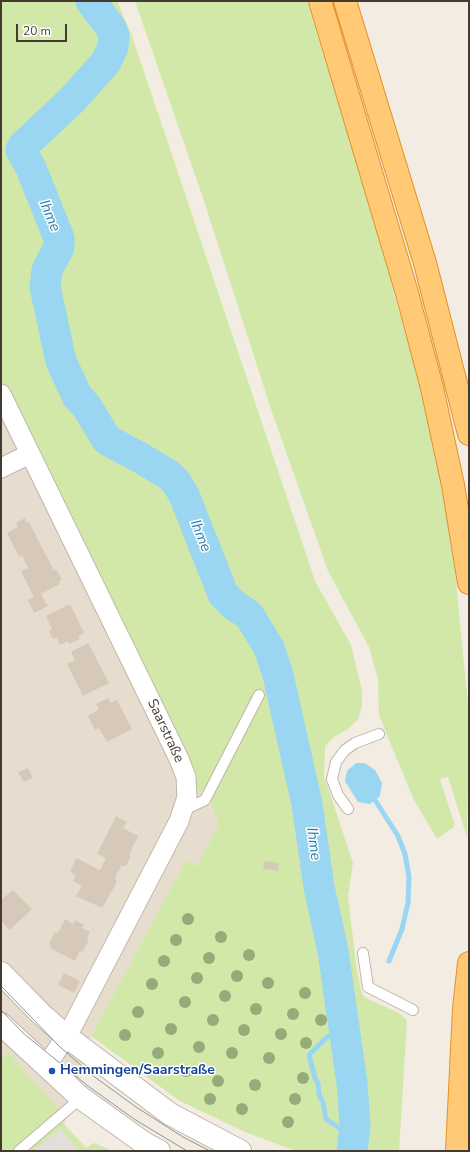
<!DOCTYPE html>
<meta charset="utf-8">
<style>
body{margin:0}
#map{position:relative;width:470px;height:1152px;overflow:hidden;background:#f2ece2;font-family:"Nunito Sans",sans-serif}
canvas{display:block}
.frame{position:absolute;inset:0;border:2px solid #433b32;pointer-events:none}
.scale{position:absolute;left:16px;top:24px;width:51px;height:18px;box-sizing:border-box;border:2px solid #433b32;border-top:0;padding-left:5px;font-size:12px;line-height:14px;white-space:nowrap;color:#433b32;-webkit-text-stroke:3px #fff;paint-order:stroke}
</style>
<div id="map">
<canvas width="470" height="1152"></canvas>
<div class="frame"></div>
<div class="scale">20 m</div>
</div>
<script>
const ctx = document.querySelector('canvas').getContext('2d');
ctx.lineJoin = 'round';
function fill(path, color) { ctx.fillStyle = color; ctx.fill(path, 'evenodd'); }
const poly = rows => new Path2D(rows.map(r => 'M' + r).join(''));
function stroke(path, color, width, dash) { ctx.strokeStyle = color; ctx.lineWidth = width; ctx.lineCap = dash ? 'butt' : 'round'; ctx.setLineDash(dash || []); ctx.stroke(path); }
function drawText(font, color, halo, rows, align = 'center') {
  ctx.font = font + ' "Nunito Sans",sans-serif'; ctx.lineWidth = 3; ctx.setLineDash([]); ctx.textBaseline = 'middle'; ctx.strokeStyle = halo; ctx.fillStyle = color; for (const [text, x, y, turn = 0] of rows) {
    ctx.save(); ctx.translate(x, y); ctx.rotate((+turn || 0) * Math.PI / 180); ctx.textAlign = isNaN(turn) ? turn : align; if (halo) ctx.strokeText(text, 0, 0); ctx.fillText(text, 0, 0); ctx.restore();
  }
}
fill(poly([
 [1,377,185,750,195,786,210,803,219,824,197,866,186,860,91,1036,64,1124,59,1110,7,1053,1,1060]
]), '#e6ddcf');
fill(poly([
 [1,1,117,1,132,36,315,581,351,645,362,690,362,706,358,719,348,729,334,737,325,746,324,776,353,863,348,896,357,972,362,994,366,998,399,1013,407,1020,399,1151,356,1151,359,1126,350,1035,337,951,323,887,310,803,296,739,289,741,303,804,313,886,327,955,348,1084,350,1125,346,1151,296,1151,245,1132,180,1101,91,1036,186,860,197,866,219,824,210,803,195,786,185,750,1,377],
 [135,1,307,1,366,193,412,357,429,425,445,504,455,572,469,715,467,837,448,777,440,779,455,826,437,839,414,800,382,723,379,715,378,679,369,647,328,571,271,409,203,198],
 [8,1052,59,1110,64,1124,86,1148,94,1143,113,1151,1,1151,1,1060]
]), '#d1e8a8');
fill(poly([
 [60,1129,80,1151,33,1151]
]), '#e2dedb');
fill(poly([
 [356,763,365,763,375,770,382,783,380,796,370,804,358,802,345,781,347,771]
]), '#9ad6f2');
stroke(poly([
 [375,800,398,836,405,854,409,877,408,903,402,929,389,961],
 [344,1025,326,1038,309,1055,315,1078,318,1083,319,1095,323,1102,326,1119,343,1130,354,1134]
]), '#9ad6f2', 5);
stroke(poly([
 [91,1,111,28,114,36,113,47,106,62,72,100,23,146,21,150,31,168,59,238,59,247,47,270,45,287,61,361,77,396,87,407,107,440,139,457,169,475,176,482,184,495,223,594,235,606,249,615,269,648,278,675,307,804,319,887,333,951,352,1083,355,1125,352,1151]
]), '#9ad6f2', 31);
fill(poly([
 [25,518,27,523,29,522,54,571,56,569,62,580,59,581,60,584,41,594,48,606,34,613,28,600,34,597,21,571,28,568,22,555,19,557,7,533,18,527,16,523],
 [70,604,84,633,78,636,80,639,69,644,68,641,60,645,57,638,53,639,49,631,52,630,46,616],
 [88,643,109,683,83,696,67,664,75,660,71,652],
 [108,698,111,703,117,700,132,729,107,742,99,728,95,730,88,716,99,709,96,704],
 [28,768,33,778,24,782,18,772],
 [116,816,127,822,123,828,138,836,129,855,131,856,126,866,121,866,115,878,117,882,102,908,76,896,82,886,73,881,76,875,70,872,76,858,100,870,106,858,97,854],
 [264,861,279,863,278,871,263,869],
 [13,890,32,909,10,930,1,921,1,900],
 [65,919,73,924,75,920,84,925,82,928,90,932,87,938,89,940,82,952,80,951,75,961,50,948,51,946,49,944,55,932,58,933],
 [64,973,80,981,74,993,58,985]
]), '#d7c9ba');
const service = poly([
 [348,809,338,795,332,779,336,762,345,750,355,743,379,734],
 [182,811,205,800,259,695],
 [363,953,368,987,413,1010],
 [19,1151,81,1098]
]);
const minor = poly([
 [1,394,179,759,186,777,187,797,179,821,72,1027,53,1056,44,1064],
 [1,468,30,454]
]);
const tertiary = poly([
 [1,973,41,1014,66,1036,170,1114,240,1151],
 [1,1024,81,1098,144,1143,159,1151]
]);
const trunk = poly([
 [320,1,407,293,432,388,453,485,469,583],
 [345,1,425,263,469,434],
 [457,1151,464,1009,469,963]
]);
stroke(service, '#c0b5a7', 12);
stroke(minor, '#c0b5a7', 21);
stroke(tertiary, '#c0b5a7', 24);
stroke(trunk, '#e3902b', 24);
stroke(service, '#fff', 10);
stroke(minor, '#fff', 19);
stroke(tertiary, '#fff', 22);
stroke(trunk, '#ffc976', 22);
stroke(poly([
 [1,986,59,1046,92,1075,136,1107,183,1137,210,1151],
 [1,1010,23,1033,88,1086,134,1119,187,1151]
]), '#939393', 1);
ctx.fillStyle = '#96ab7a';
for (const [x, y] of [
 [188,919],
 [221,937],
 [176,940],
 [249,955],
 [209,958],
 [164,961],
 [237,976],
 [197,978],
 [268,983],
 [152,984],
 [305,993],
 [225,996],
 [185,1002],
 [256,1009],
 [138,1012],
 [293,1014],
 [213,1020],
 [321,1020],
 [171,1029],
 [244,1030],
 [281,1034],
 [125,1035],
 [306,1043],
 [199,1047],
 [158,1053],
 [232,1053],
 [269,1058],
 [186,1071],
 [303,1078],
 [218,1081],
 [255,1085],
 [210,1099],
 [295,1099],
 [242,1109],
 [288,1122]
]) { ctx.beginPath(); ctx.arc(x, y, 6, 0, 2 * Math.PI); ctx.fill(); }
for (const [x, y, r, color] of [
 [52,1071,4,"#1a4fb4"]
]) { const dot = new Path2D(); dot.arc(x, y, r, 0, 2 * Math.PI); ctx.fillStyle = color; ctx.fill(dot); stroke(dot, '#fff', 1.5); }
drawText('14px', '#433b32', '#fff', [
 ["Saarstraße",165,731,65]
]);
drawText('bold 14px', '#164399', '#fff', [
 ["Hemmingen/Saarstraße",60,1071]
], 'left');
drawText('italic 15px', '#277daa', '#fff', [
 ["Ihme",49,216,67],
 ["Ihme",200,536,68],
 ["Ihme",313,844,82]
]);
</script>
